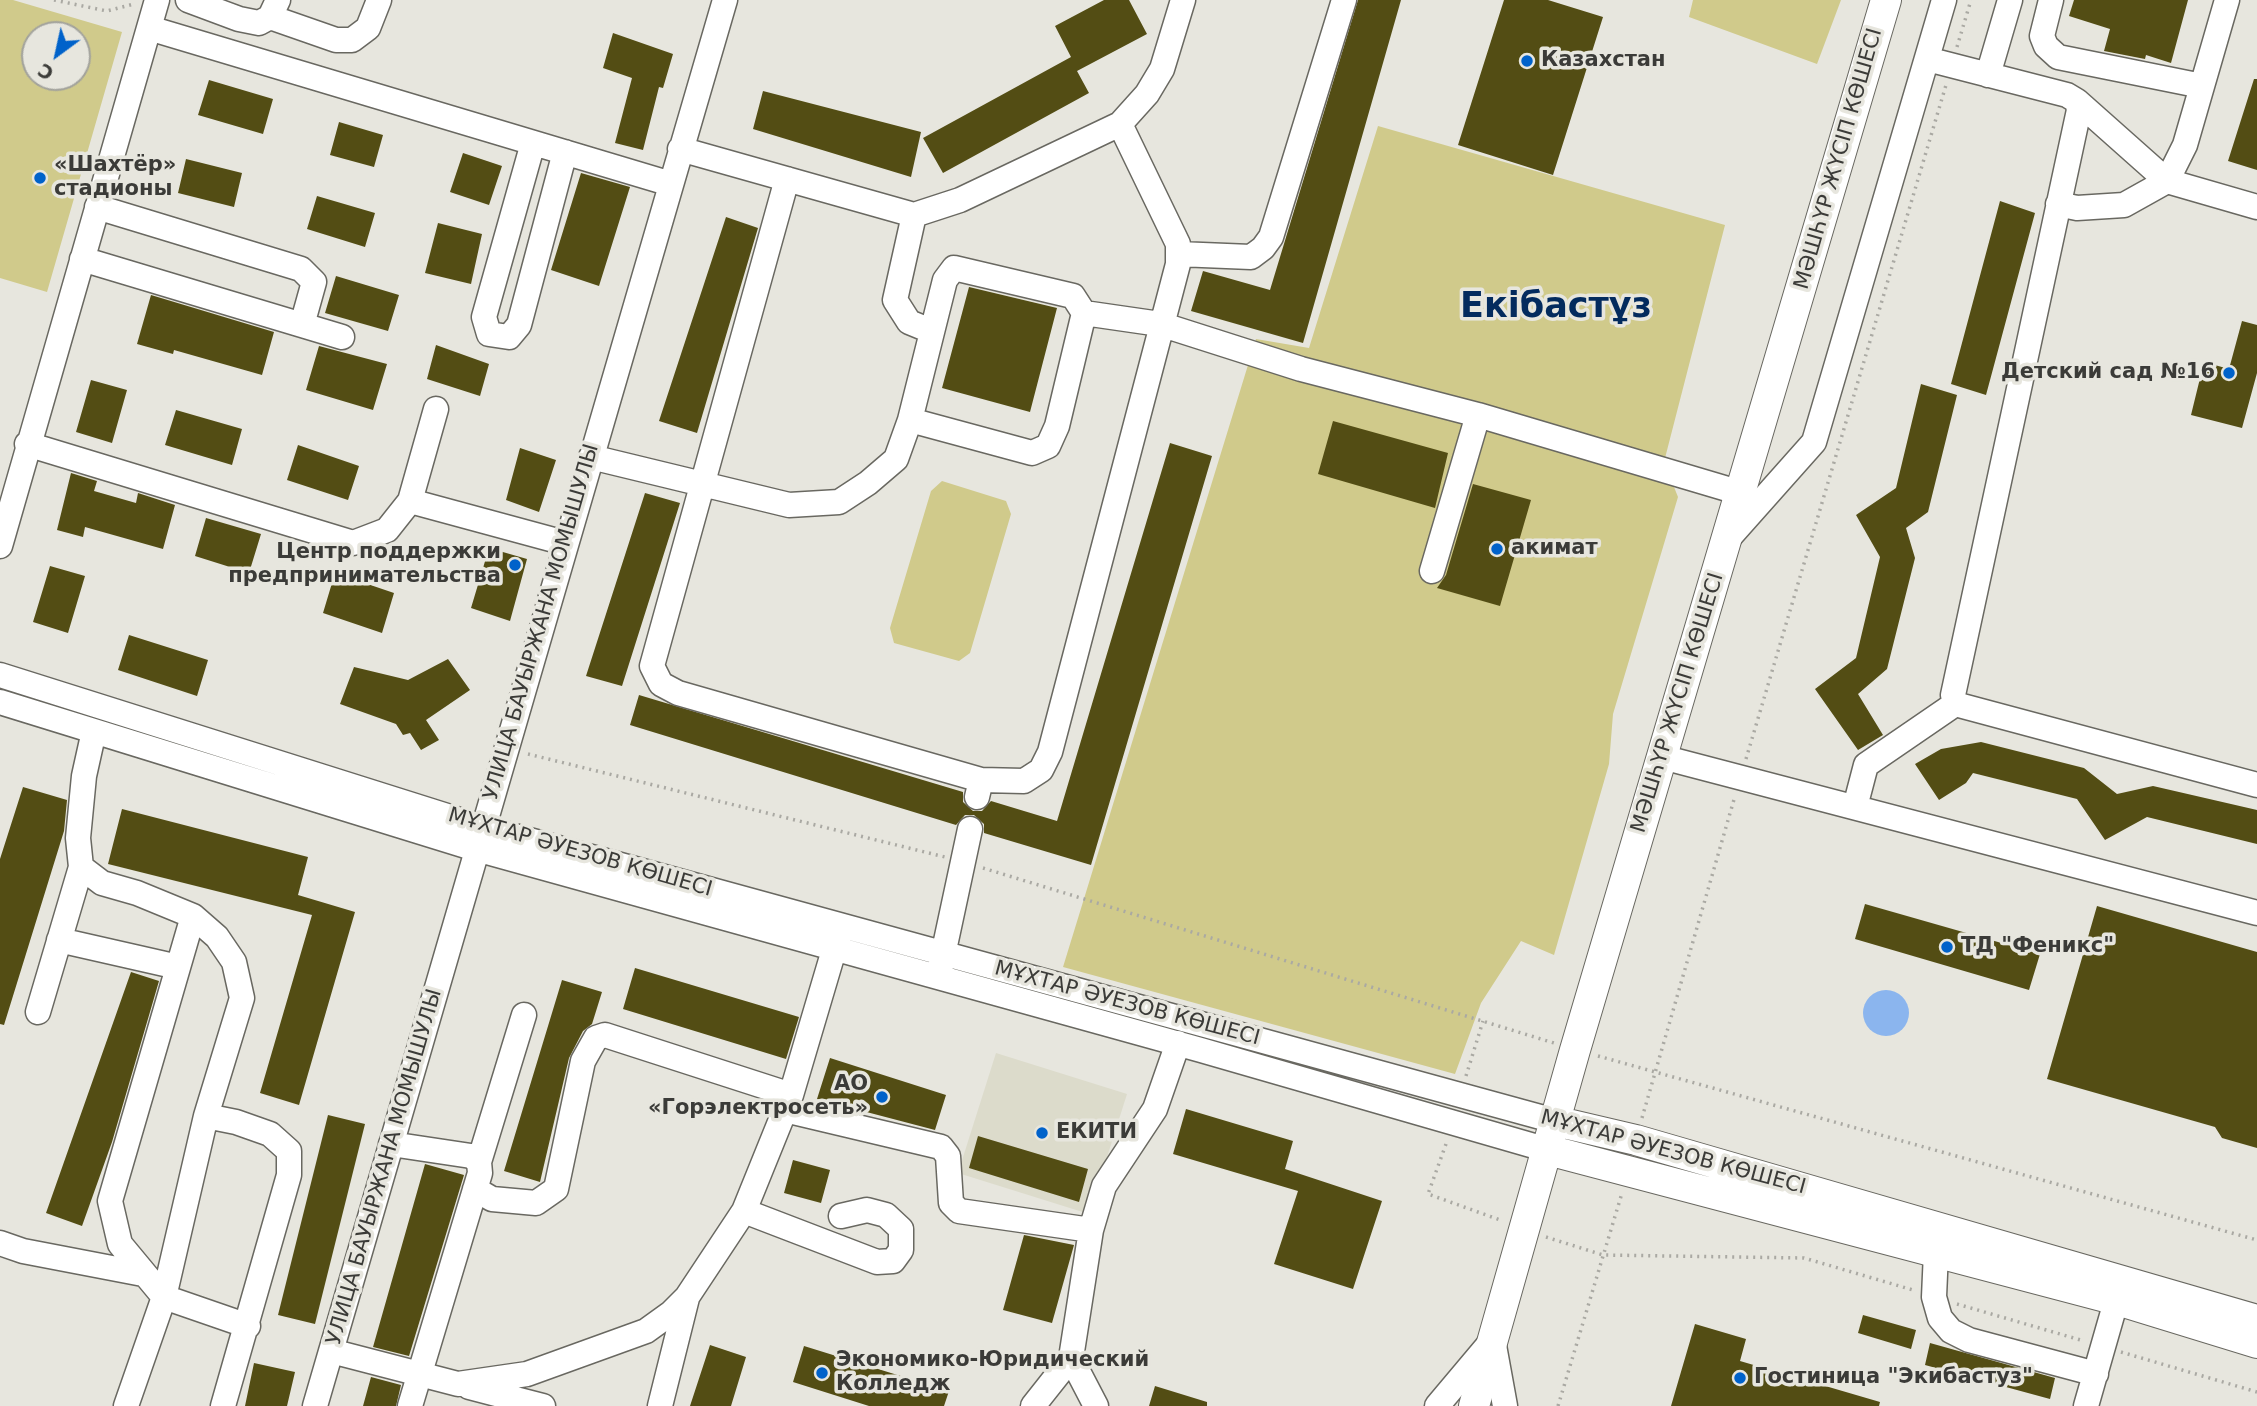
<!DOCTYPE html>
<meta charset="utf-8">
<style>
body{margin:0}
#map{position:relative;width:2257px;height:1406px;overflow:hidden;background:#e7e6de;font-family:"DejaVu Sans",sans-serif}
canvas{display:block}
.north{position:absolute;left:21px;top:21px;width:70px;height:70px;box-sizing:border-box;background:#e7e6de;border:2px solid #a2a29c;border-radius:50%;rotate:213deg;font-size:19px;font-weight:700;line-height:28px;text-align:center;color:#3b3b38}
.north::after{content:'';display:block;margin:auto;width:24px;height:32px;background:#0062ca;clip-path:polygon(50% 0,100% 100%,50% 72%,0 100%)}
</style>
<div id="map">
<canvas width="2257" height="1406"></canvas>
<div class="north">С</div>
</div>
<script>
const ctx = document.querySelector('canvas').getContext('2d');
ctx.lineJoin = 'round';
function fill(path, color) { ctx.fillStyle = color; ctx.fill(path, 'evenodd'); }
const poly = rows => new Path2D(rows.map(r => 'M' + r).join(''));
function stroke(path, color, width, dash) { ctx.strokeStyle = color; ctx.lineWidth = width; ctx.lineCap = dash ? 'butt' : 'round'; ctx.setLineDash(dash || []); ctx.stroke(path); }
function drawText(font, color, halo, rows, align = 'center') {
  ctx.font = font + ' "DejaVu Sans",sans-serif'; ctx.lineWidth = 7; ctx.setLineDash([]); ctx.textBaseline = 'middle'; ctx.strokeStyle = halo; ctx.fillStyle = color; for (const [text, x, y, turn = 0] of rows) {
    ctx.save(); ctx.translate(x, y); ctx.rotate((+turn || 0) * Math.PI / 180); ctx.textAlign = isNaN(turn) ? turn : align; if (halo) ctx.strokeText(text, 0, 0); ctx.fillText(text, 0, 0); ctx.restore();
  }
}
fill(poly([
 [996,1053,1127,1094,1089,1214,958,1173]
]), '#dcdbcb');
fill(poly([
 [0,0,13,0,122,32,47,292,0,278],
 [35,35,77,35,77,77,35,77],
 [1693,0,1841,0,1817,64,1689,17],
 [1378,126,1725,225,1664,462,1678,497,1613,714,1609,764,1554,955,1521,941,1481,1003,1455,1074,1063,967,1256,339,1309,348],
 [942,481,1006,501,1011,514,970,653,959,661,894,643,890,628,931,491]
]), '#d0ca8b');
fill(poly([
 '1863 1013a23 23 0 1 1 46 0a23 23 0 1 1-46 0Z'
]), '#8bb5ee');
fill(poly([
 [1104,0,1129,0,1147,34,1077,71,1089,93,943,173,923,138,1071,57,1055,26],
 [1358,0,1401,0,1303,343,1191,311,1203,271,1270,290],
 [1504,0,1548,0,1603,17,1553,175,1458,145],
 [2074,0,2188,0,2171,63,2146,55,2145,59,2104,51,2110,29,2069,16],
 [613,33,673,54,663,88,659,87,643,150,615,143,632,78,603,68],
 [2254,79,2257,79,2257,170,2228,161],
 [209,80,273,99,263,134,198,115],
 [763,91,921,132,911,177,753,129],
 [339,122,383,135,374,167,330,155],
 [463,153,502,166,489,205,450,192],
 [186,159,242,173,234,207,178,193],
 [581,173,630,187,599,286,551,270],
 [317,196,375,213,365,247,307,229],
 [2000,201,2035,213,1986,395,1951,384],
 [726,217,758,228,697,433,659,421],
 [438,223,482,234,471,284,425,273],
 [336,276,399,295,388,331,325,313],
 [969,287,1057,308,1030,412,942,388],
 [151,295,274,332,262,375,174,350,173,354,137,344],
 [2242,321,2257,325,2257,373,2242,428,2191,415,2204,362,2229,369],
 [436,345,489,364,480,396,427,379],
 [319,346,387,364,373,410,306,390],
 [91,380,127,390,112,443,76,432],
 [1921,384,1957,395,1928,512,1906,528,1915,558,1887,669,1858,694,1883,735,1858,750,1815,689,1856,658,1880,557,1856,515,1896,488],
 [176,410,242,429,232,465,165,445],
 [1333,421,1448,453,1435,508,1318,474],
 [1170,443,1212,456,1091,865,984,833,984,824,974,815,965,815,956,825,630,725,639,695,963,792,963,802,973,811,982,811,991,801,1057,821],
 [298,445,359,466,348,500,287,480],
 [520,448,556,460,539,512,506,500],
 [71,473,97,481,94,491,136,503,138,493,175,505,163,549,85,527,83,537,57,530],
 [1473,484,1531,500,1500,606,1437,588,1446,575],
 [645,493,680,503,622,686,586,676],
 [206,518,261,534,249,573,195,556],
 [489,548,527,559,510,621,471,608],
 [50,566,85,576,68,633,33,622],
 [335,573,394,593,382,633,323,613],
 [129,635,208,660,197,696,118,670],
 [448,659,470,690,426,720,439,740,421,750,410,733,403,735,396,724,340,704,354,667,408,680],
 [1981,742,2084,768,2117,794,2153,786,2257,810,2257,844,2147,817,2105,840,2077,799,1973,773,1966,783,1939,800,1915,764,1941,749],
 [23,787,67,800,64,831,4,1025,0,1024,0,859],
 [122,809,308,857,298,895,355,912,299,1105,260,1093,312,915,108,864],
 [1865,904,2040,954,2029,990,1855,939],
 [2097,906,2257,952,2257,1148,2222,1138,2215,1127,2047,1079],
 [635,968,799,1017,786,1059,623,1009],
 [131,972,159,981,112,1142,82,1226,46,1213],
 [562,980,602,992,592,1024,583,1031,569,1058,540,1182,504,1171],
 [830,1058,946,1095,935,1130,817,1099],
 [1186,1109,1293,1141,1285,1169,1382,1201,1353,1289,1274,1264,1298,1191,1173,1154],
 [328,1115,365,1124,315,1324,278,1315],
 [978,1136,1088,1169,1079,1202,969,1168],
 [793,1160,830,1170,821,1203,784,1193],
 [425,1164,464,1175,409,1356,373,1347],
 [1024,1235,1074,1245,1052,1323,1003,1310],
 [1863,1315,1916,1330,1911,1349,1858,1333],
 [1695,1324,1746,1339,1740,1361,1880,1402,1879,1406,1671,1406],
 [1930,1343,2055,1378,2050,1399,1925,1365],
 [710,1345,746,1357,731,1406,690,1406],
 [804,1346,949,1391,944,1406,869,1406,793,1382],
 [254,1363,295,1372,287,1406,245,1406],
 [371,1377,401,1385,396,1406,363,1406],
 [1155,1386,1207,1402,1207,1406,1149,1406]
]), '#534d14');
const minor = poly([
 [188,0,239,19,259,23,270,17,278,0],
 [2051,0,2042,36,2046,46,2058,57,2202,86],
 [270,17,336,40,352,40,368,28,379,0],
 [149,28,671,184],
 [1927,59,2067,95,2077,101,2079,110,1953,695,1955,704,2257,785],
 [1988,75,2010,0],
 [2077,101,2167,181,2257,207],
 [533,143,484,317,489,334,509,337,519,325,565,152],
 [680,149,914,215,960,200,1120,124,1147,94,1162,69,1183,0],
 [787,179,652,666,661,684,678,693,981,780,977,797],
 [2058,204,2077,208,2124,205,2167,181,2185,145,2227,0],
 [97,207,301,269,314,282,302,325],
 [914,215,895,300,909,322,931,331],
 [1178,254,1251,257,1263,248,1271,237,1344,0],
 [82,259,342,337],
 [910,420,1032,453,1048,446,1057,426,1084,313],
 [27,444,353,543,387,530,410,501,436,409],
 [591,457,789,505,839,502,868,483,896,459,910,420,945,280,954,268,1073,296,1084,313,1160,324,1301,369,1478,415,1741,493],
 [410,501,565,543],
 [1726,541,1814,442,1944,0],
 [0,546,157,0],
 [1432,571,1478,415],
 [0,675,482,827,1555,1121],
 [0,702,476,849,1201,1050,1548,1150],
 [94,731,84,776,78,838,81,867,102,883,137,893,193,916,217,937,234,962,242,998,206,1116,164,1297,126,1406],
 [1662,757,2257,913],
 [981,780,1024,781,1041,770,1050,752,1178,264,1178,244,1120,124],
 [1855,807,1866,765,1955,704],
 [193,916,110,1201,120,1244,164,1297,248,1326],
 [59,940,178,967],
 [940,969,970,829],
 [38,1012,81,867],
 [785,1110,941,1147,948,1156,951,1203,959,1211,1091,1230],
 [206,1116,236,1122,270,1134,289,1151,289,1175,223,1406],
 [391,1144,471,1156,479,1162,480,1173,410,1406],
 [479,1162,524,1015],
 [475,1189,492,1199,536,1203,556,1189,583,1061,596,1038,605,1035,791,1095],
 [744,1211,877,1262,893,1261,901,1250,901,1229,886,1215,867,1210,841,1216],
 [0,1243,23,1251,143,1274],
 [1936,1252,1934,1297,1940,1318,1951,1331,1969,1340,2096,1374],
 [1493,1340,1505,1406],
 [331,1351,458,1384,527,1374,646,1331,671,1313,687,1297,744,1211,791,1095,839,933],
 [1071,1358,1096,1406],
 [469,1387,543,1406],
 [315,1406,725,0],
 [660,1406,687,1298],
 [1033,1406,1071,1358,1091,1230,1104,1186,1155,1109,1178,1043],
 [1437,1406,1490,1343],
 [2086,1406,2121,1284]
]);
const major = poly([
 [1555,1121,1636,1140,2257,1320],
 [1548,1150,2117,1300,2257,1343],
 [1474,1406,1575,1050,1886,0]
]);
stroke(minor, '#696861', 27);
stroke(major, '#696861', 32);
stroke(poly([
 [54,0,107,11,134,4],
 [1957,47,1971,0],
 [528,754,945,857],
 [1746,759,1946,85],
 [983,868,1554,1043],
 [1598,1056,2257,1240],
 [1466,1076,1483,1021],
 [1642,1118,1735,796],
 [1446,1144,1428,1194,1503,1221],
 [1546,1237,1603,1255,1804,1258,1913,1290],
 [1957,1304,2084,1341],
 [2121,1352,2257,1392],
 [1558,1406,1622,1193]
]), '#aaa9a3', 3.5, [2, 5]);
stroke(minor, '#fff', 24);
stroke(major, '#fff', 30);
for (const [x, y, r, color] of [
 [1527,61,7,"#0062ca"],
 [40,178,7,"#0062ca"],
 [2229,373,7,"#0062ca"],
 [1497,549,7,"#0062ca"],
 [515,565,7,"#0062ca"],
 [1947,947,7,"#0062ca"],
 [882,1097,7,"#0062ca"],
 [1042,1133,7,"#0062ca"],
 [822,1373,7,"#0062ca"],
 [1740,1378,7,"#0062ca"]
]) { const dot = new Path2D(); dot.arc(x, y, r, 0, 2 * Math.PI); ctx.fillStyle = color; ctx.fill(dot); stroke(dot, '#e7e6de', 2.5); }
drawText('bold 21px', '#3b3b38', '#e7e6de', [
 ["Казахстан",1541,61],
 ["«Шахтёр»",54,166],
 ["стадионы",54,190],
 ["Детский сад №16",2215,373,"right"],
 ["акимат",1511,549],
 ["Центр поддержки",501,553,"right"],
 ["предпринимательства",501,577,"right"],
 ["ТД \"Феникс\"",1961,947],
 ["АО",868,1085,"right"],
 ["«Горэлектросеть»",868,1109,"right"],
 ["ЕКИТИ",1056,1133],
 ["Экономико-Юридический",836,1361],
 ["Колледж",836,1385],
 ["Гостиница \"Экибастуз\"",1754,1378]
], 'left');
drawText('21px', '#3b3b38', '#e7e6de', [
 ["МӘШҺҮР ЖҮСІП КӨШЕСІ",1839,159,-74],
 ["УЛИЦА БАУЫРЖАНА МОМЫШУЛЫ",542,622,-74],
 ["МӘШҺҮР ЖҮСІП КӨШЕСІ",1678,703,-73],
 ["МҰХТАР ӘУЕЗОВ КӨШЕСІ",580,853,16],
 ["МҰХТАР ӘУЕЗОВ КӨШЕСІ",1127,1004,15],
 ["МҰХТАР ӘУЕЗОВ КӨШЕСІ",1673,1153,15],
 ["УЛИЦА БАУЫРЖАНА МОМЫШУЛЫ",385,1167,-74]
]);
drawText('bold 35px', '#032b5e', '#e7e6de', [
 ["Екібастұз",1556,308]
]);
</script>
